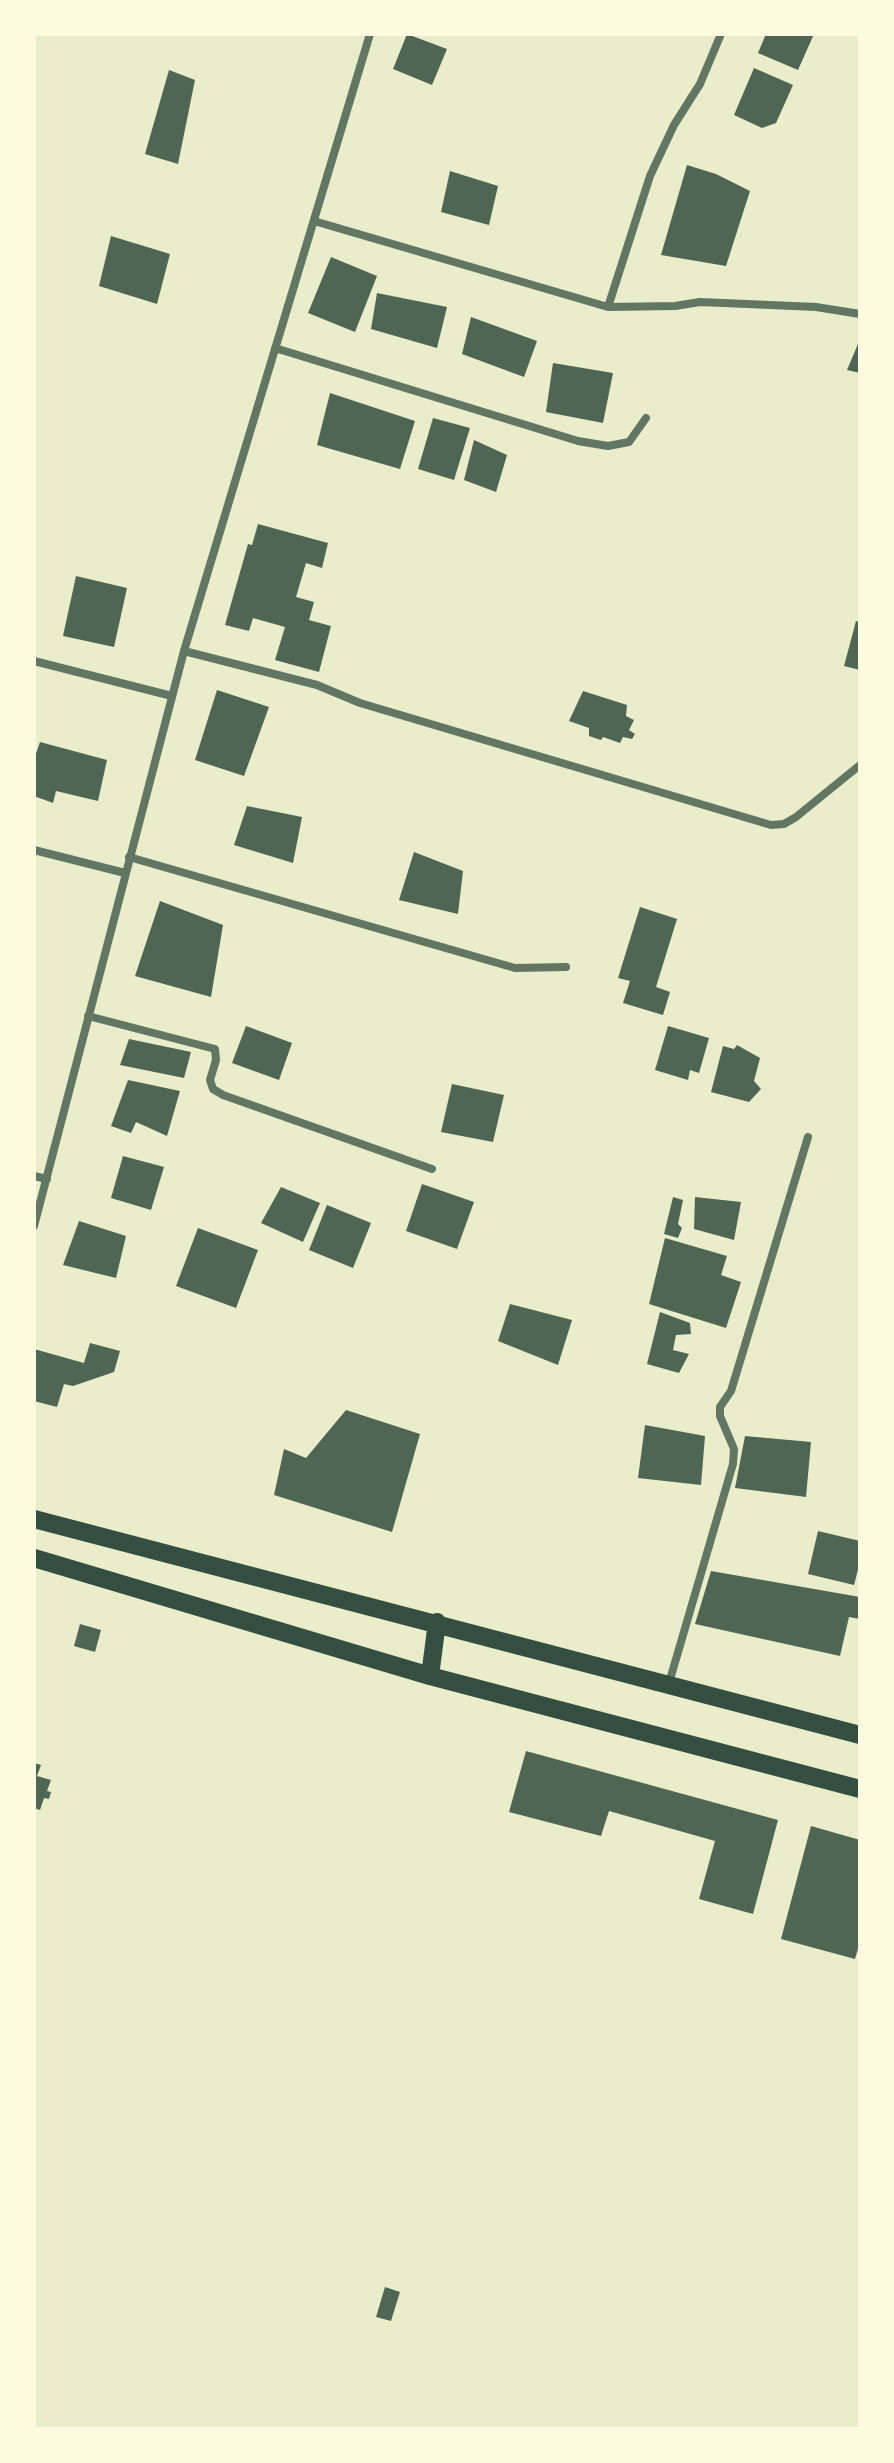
<!DOCTYPE html>
<style>
body{margin:0}
#map{position:relative;width:894px;height:2463px;overflow:hidden;background:#e9edc9;font-family:"Space Grotesk",sans-serif}
canvas{display:block}
.frame{position:absolute;inset:0;border:36px solid #fefae0;pointer-events:none}
</style>
<div id="map">
<canvas width="894" height="2463"></canvas>
<div class="frame"></div>
</div>
<script>
const ctx = document.querySelector('canvas').getContext('2d');
ctx.lineJoin = 'round';
function fill(path, color) { ctx.fillStyle = color; ctx.fill(path, 'evenodd'); }
const poly = rows => new Path2D(rows.map(r => 'M' + r).join(''));
function stroke(path, color, width, dash) { ctx.strokeStyle = color; ctx.lineWidth = width; ctx.lineCap = dash ? 'butt' : 'round'; ctx.setLineDash(dash || []); ctx.stroke(path); }
fill(poly([
 [407,34,447,49,432,85,393,69],
 [766,34,814,34,798,70,758,53],
 [754,68,793,85,776,123,762,128,734,115],
 [169,70,195,80,178,164,145,154],
 [687,165,716,174,750,191,726,266,661,255],
 [450,171,498,186,489,225,441,212],
 [111,236,170,254,157,304,99,286],
 [331,257,377,276,355,332,308,313],
 [377,293,447,307,437,348,371,329],
 [471,317,537,341,524,377,462,354],
 [860,339,860,373,847,370],
 [553,363,613,373,603,423,546,412],
 [330,393,415,421,400,469,317,445],
 [433,418,470,428,454,480,418,469],
 [474,440,507,455,496,492,464,480],
 [258,524,328,543,322,568,306,563,296,597,314,602,309,620,331,626,319,672,275,660,285,627,253,618,249,631,225,625,248,544,252,545],
 [76,576,127,588,114,647,63,636],
 [856,621,860,622,860,670,844,666],
 [217,690,269,707,244,776,195,760],
 [583,691,627,705,626,716,634,720,629,730,635,734,632,739,623,737,620,743,603,737,601,740,589,736,589,728,569,721],
 [40,742,107,760,98,801,56,791,53,803,34,796,34,759],
 [247,806,302,817,293,863,234,845],
 [414,852,463,871,458,914,399,900],
 [160,901,223,925,211,997,135,976],
 [640,907,677,919,656,987,670,992,663,1015,623,1003,630,981,618,978],
 [246,1026,292,1043,279,1080,232,1063],
 [668,1026,709,1038,699,1073,690,1070,688,1080,655,1070],
 [129,1039,191,1052,184,1078,120,1065],
 [737,1045,760,1058,754,1081,761,1089,749,1102,711,1092,723,1046,734,1049],
 [128,1080,180,1091,167,1136,136,1122,131,1133,111,1126],
 [452,1084,504,1095,493,1142,441,1132],
 [123,1156,164,1167,151,1210,111,1198],
 [422,1184,474,1202,457,1249,406,1231],
 [281,1187,320,1203,303,1242,261,1223],
 [673,1197,683,1200,678,1224,682,1228,678,1238,664,1234],
 [695,1197,741,1202,734,1240,694,1229],
 [327,1205,371,1223,353,1268,309,1250],
 [79,1221,126,1236,116,1278,63,1265],
 [198,1228,258,1250,236,1308,176,1286],
 [665,1238,727,1256,721,1275,741,1282,726,1328,649,1304],
 [510,1304,572,1320,558,1365,498,1341],
 [660,1312,690,1323,691,1334,676,1335,673,1350,689,1354,679,1373,647,1364],
 [90,1343,120,1351,114,1372,73,1386,64,1384,57,1407,34,1401,34,1349,84,1363],
 [346,1410,420,1434,392,1532,274,1495,284,1449,306,1458],
 [645,1425,705,1436,701,1485,638,1478],
 [745,1436,811,1442,806,1497,735,1488],
 [818,1531,860,1541,860,1562,854,1585,808,1574],
 [711,1571,860,1597,860,1619,849,1617,840,1656,695,1624],
 [80,1624,101,1630,95,1652,74,1646],
 [526,1751,778,1820,753,1914,699,1899,715,1841,609,1811,601,1836,509,1812],
 [34,1763,41,1765,37,1776,51,1780,47,1791,51,1792,49,1799,44,1798,40,1810,34,1808],
 [811,1826,860,1840,860,1942,855,1959,781,1939],
 [385,2287,400,2292,391,2321,376,2317]
]), '#4f6655');
stroke(poly([
 [314,221,608,307,675,306,700,302,816,307,860,314],
 [608,307,650,176,674,125,700,84,721,34],
 [275,348,578,441,608,446,629,442,646,418],
 [184,651,317,685,360,703,771,825,784,824,796,817,860,765],
 [34,661,172,696],
 [34,850,125,873],
 [129,857,515,968,566,967],
 [88,1016,215,1049,216,1060,210,1080,213,1089,223,1095,432,1169],
 [34,1176,47,1179],
 [34,1226,184,651,370,34],
 [669,1683,733,1464,734,1449,720,1416,720,1407,731,1391,808,1137]
]), '#617663', 8);
stroke(poly([
 [34,1519,860,1735],
 [34,1558,430,1676,860,1789],
 [430,1676,437,1622]
]), '#344e41', 18);
</script>
